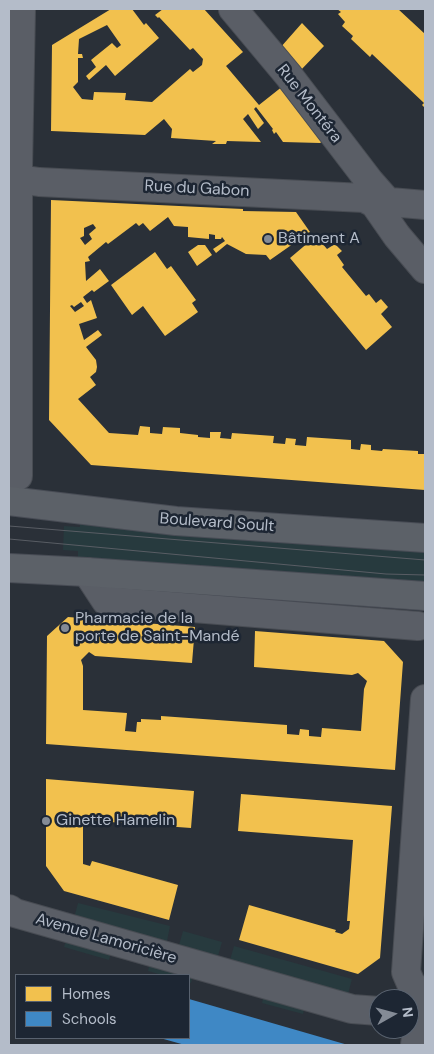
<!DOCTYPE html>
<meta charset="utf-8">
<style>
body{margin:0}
#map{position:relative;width:434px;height:1054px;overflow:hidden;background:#2a3038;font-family:"DM Sans",sans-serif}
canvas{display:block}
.frame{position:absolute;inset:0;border:10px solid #b4bcc9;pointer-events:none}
.legend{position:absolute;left:15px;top:974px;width:175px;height:65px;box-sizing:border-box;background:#1d2633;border:1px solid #59626f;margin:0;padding:6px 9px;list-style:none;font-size:15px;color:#b4bcc9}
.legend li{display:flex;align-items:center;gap:10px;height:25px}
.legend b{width:25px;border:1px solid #59626f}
.north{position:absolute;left:369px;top:989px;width:50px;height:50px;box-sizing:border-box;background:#1d2633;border:1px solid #59626f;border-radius:50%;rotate:83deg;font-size:14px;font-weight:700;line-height:20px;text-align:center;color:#b4bcc9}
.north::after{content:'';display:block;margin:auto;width:18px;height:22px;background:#848b96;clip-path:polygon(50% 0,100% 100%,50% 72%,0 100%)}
</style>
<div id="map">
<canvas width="434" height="1054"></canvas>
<div class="frame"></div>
<ul class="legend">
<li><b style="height:14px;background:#f2c14e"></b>Homes</li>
<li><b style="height:14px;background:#3f88c5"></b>Schools</li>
</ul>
<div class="north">N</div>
</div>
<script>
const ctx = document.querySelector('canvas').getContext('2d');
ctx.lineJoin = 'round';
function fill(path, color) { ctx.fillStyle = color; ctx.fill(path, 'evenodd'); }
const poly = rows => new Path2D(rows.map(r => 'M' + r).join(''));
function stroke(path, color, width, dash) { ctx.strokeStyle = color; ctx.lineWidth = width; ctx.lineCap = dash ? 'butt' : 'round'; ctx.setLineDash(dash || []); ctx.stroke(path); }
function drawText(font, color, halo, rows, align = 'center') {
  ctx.font = font + ' "DM Sans",sans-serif'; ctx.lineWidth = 5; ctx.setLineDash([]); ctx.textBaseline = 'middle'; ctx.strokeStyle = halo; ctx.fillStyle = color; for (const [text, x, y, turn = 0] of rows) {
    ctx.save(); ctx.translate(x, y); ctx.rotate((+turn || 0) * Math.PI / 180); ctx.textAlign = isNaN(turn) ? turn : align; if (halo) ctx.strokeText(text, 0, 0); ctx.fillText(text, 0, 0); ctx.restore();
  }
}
fill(poly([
 [80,521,425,550,425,586,78,559,78,551,63,550,64,526,80,527],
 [78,903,170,926,167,941,74,918],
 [183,931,222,942,218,956,179,945],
 [68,933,113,945,109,960,64,947],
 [234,946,352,979,348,994,230,960],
 [151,957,195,968,191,983,189,982,189,975,162,975,148,971],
 [265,990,306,1001,303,1014,262,1003]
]), '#273a3e');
fill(poly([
 [111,9,132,9,144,25,146,23,159,38,115,76,106,65,89,80,86,76,96,67,91,60,112,43,117,48,121,45,107,25,79,39,78,54,82,54,83,58,78,58,78,82,73,87,82,99,93,100,94,92,126,93,125,100,152,102,190,69,193,72,202,65,203,59,193,48,190,50,159,17,158,18,155,15,163,9,204,9,243,52,226,66,259,105,283,86,325,140,320,143,283,142,276,132,274,134,272,130,273,129,256,107,254,109,264,123,258,129,248,114,243,119,261,142,227,141,226,144,212,144,216,141,171,138,172,129,164,119,145,135,51,131,52,45],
 [337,9,398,9,425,34,425,108,422,105,424,103,372,54,370,57,351,39,353,36,342,26,345,22,338,14,341,12],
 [302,23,324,46,299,72,280,48],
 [51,200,243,209,243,211,296,212,310,232,270,260,266,255,246,254,227,244,216,253,213,249,225,241,222,237,221,239,215,239,215,235,209,234,209,239,188,237,188,227,174,226,168,217,150,231,143,223,139,226,136,223,108,244,106,242,88,257,90,261,85,262,86,281,100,269,109,281,94,292,92,290,83,297,87,303,91,300,97,318,79,324,84,340,98,330,102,335,86,347,96,360,97,367,96,372,90,377,96,385,78,399,109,433,138,435,140,426,150,427,150,433,162,434,163,427,180,428,180,433,198,435,198,437,210,438,210,432,221,432,220,438,231,439,232,433,274,436,273,443,285,444,286,438,296,439,295,445,306,446,307,437,351,440,351,449,360,450,361,444,371,445,371,450,382,451,383,449,418,451,418,454,425,454,425,490,91,465,49,420],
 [93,224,96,228,89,234,92,239,85,245,80,238,84,236,84,228],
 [81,302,84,306,75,312,70,306,72,305,74,307],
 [316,236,327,249,335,244,342,251,337,255,344,265,342,267,366,296,369,294,376,303,381,299,388,307,381,314,392,327,366,350,290,258],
 [198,245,205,245,212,255,197,266,188,252],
 [155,252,167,269,171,266,196,300,192,303,198,312,165,336,143,306,132,315,111,285],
 [68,617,195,627,192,663,95,656,89,652,81,660,83,666,83,710,127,713,125,731,136,732,137,722,141,722,141,719,161,720,161,716,287,725,287,734,299,735,300,729,309,730,309,736,321,737,322,728,361,731,364,689,367,681,358,673,352,675,254,667,255,631,384,641,403,662,395,770,46,744,47,636],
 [46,779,194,791,191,828,83,820,83,864,90,866,92,861,178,885,169,920,64,891,46,866],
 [241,794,392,806,380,958,358,974,239,940,249,905,336,930,335,932,342,934,349,929,350,921,347,921,353,840,238,831]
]), '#f2c14e');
fill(poly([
 [189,999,348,1045,185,1045,160,1038,189,1038]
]), '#3f88c5');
const minor = poly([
 [233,9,289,76,370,182,385,199,390,202,425,205],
 [19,179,39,182,364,198,374,203,397,236,425,269],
 [9,481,18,476,18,168,21,9],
 [87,572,106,601,418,626],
 [425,699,406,972,412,986,425,1010],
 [9,909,15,913,352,1009,379,1011],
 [415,1045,423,990]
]);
const major = poly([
 [9,501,176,521,425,538],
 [9,568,87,572,425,596]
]);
stroke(minor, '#484c53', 30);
stroke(major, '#484c55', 30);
stroke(minor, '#5a5e66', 28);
stroke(major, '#5c6168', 28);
stroke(poly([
 [9,526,425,560],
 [9,539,386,574,425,575]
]), '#595d64', 1);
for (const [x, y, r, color] of [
 [268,239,5,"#848b96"],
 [65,628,5,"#848b96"],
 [46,821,5,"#848b96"]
]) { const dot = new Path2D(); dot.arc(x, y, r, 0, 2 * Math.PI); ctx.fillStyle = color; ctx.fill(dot); stroke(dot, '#1d2633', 2); }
drawText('16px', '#b4bcc9', '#1d2633', [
 ["Rue Montéra",309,104,52],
 ["Rue du Gabon",197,189,3],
 ["Boulevard Soult",217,523,4],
 ["Avenue Lamoricière",106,939,16]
]);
drawText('16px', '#b4bcc9', '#1d2633', [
 ["Bâtiment A",278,239],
 ["Pharmacie de la",75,619],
 ["porte de Saint-Mandé",75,637],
 ["Ginette Hamelin",56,821]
], 'left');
</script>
